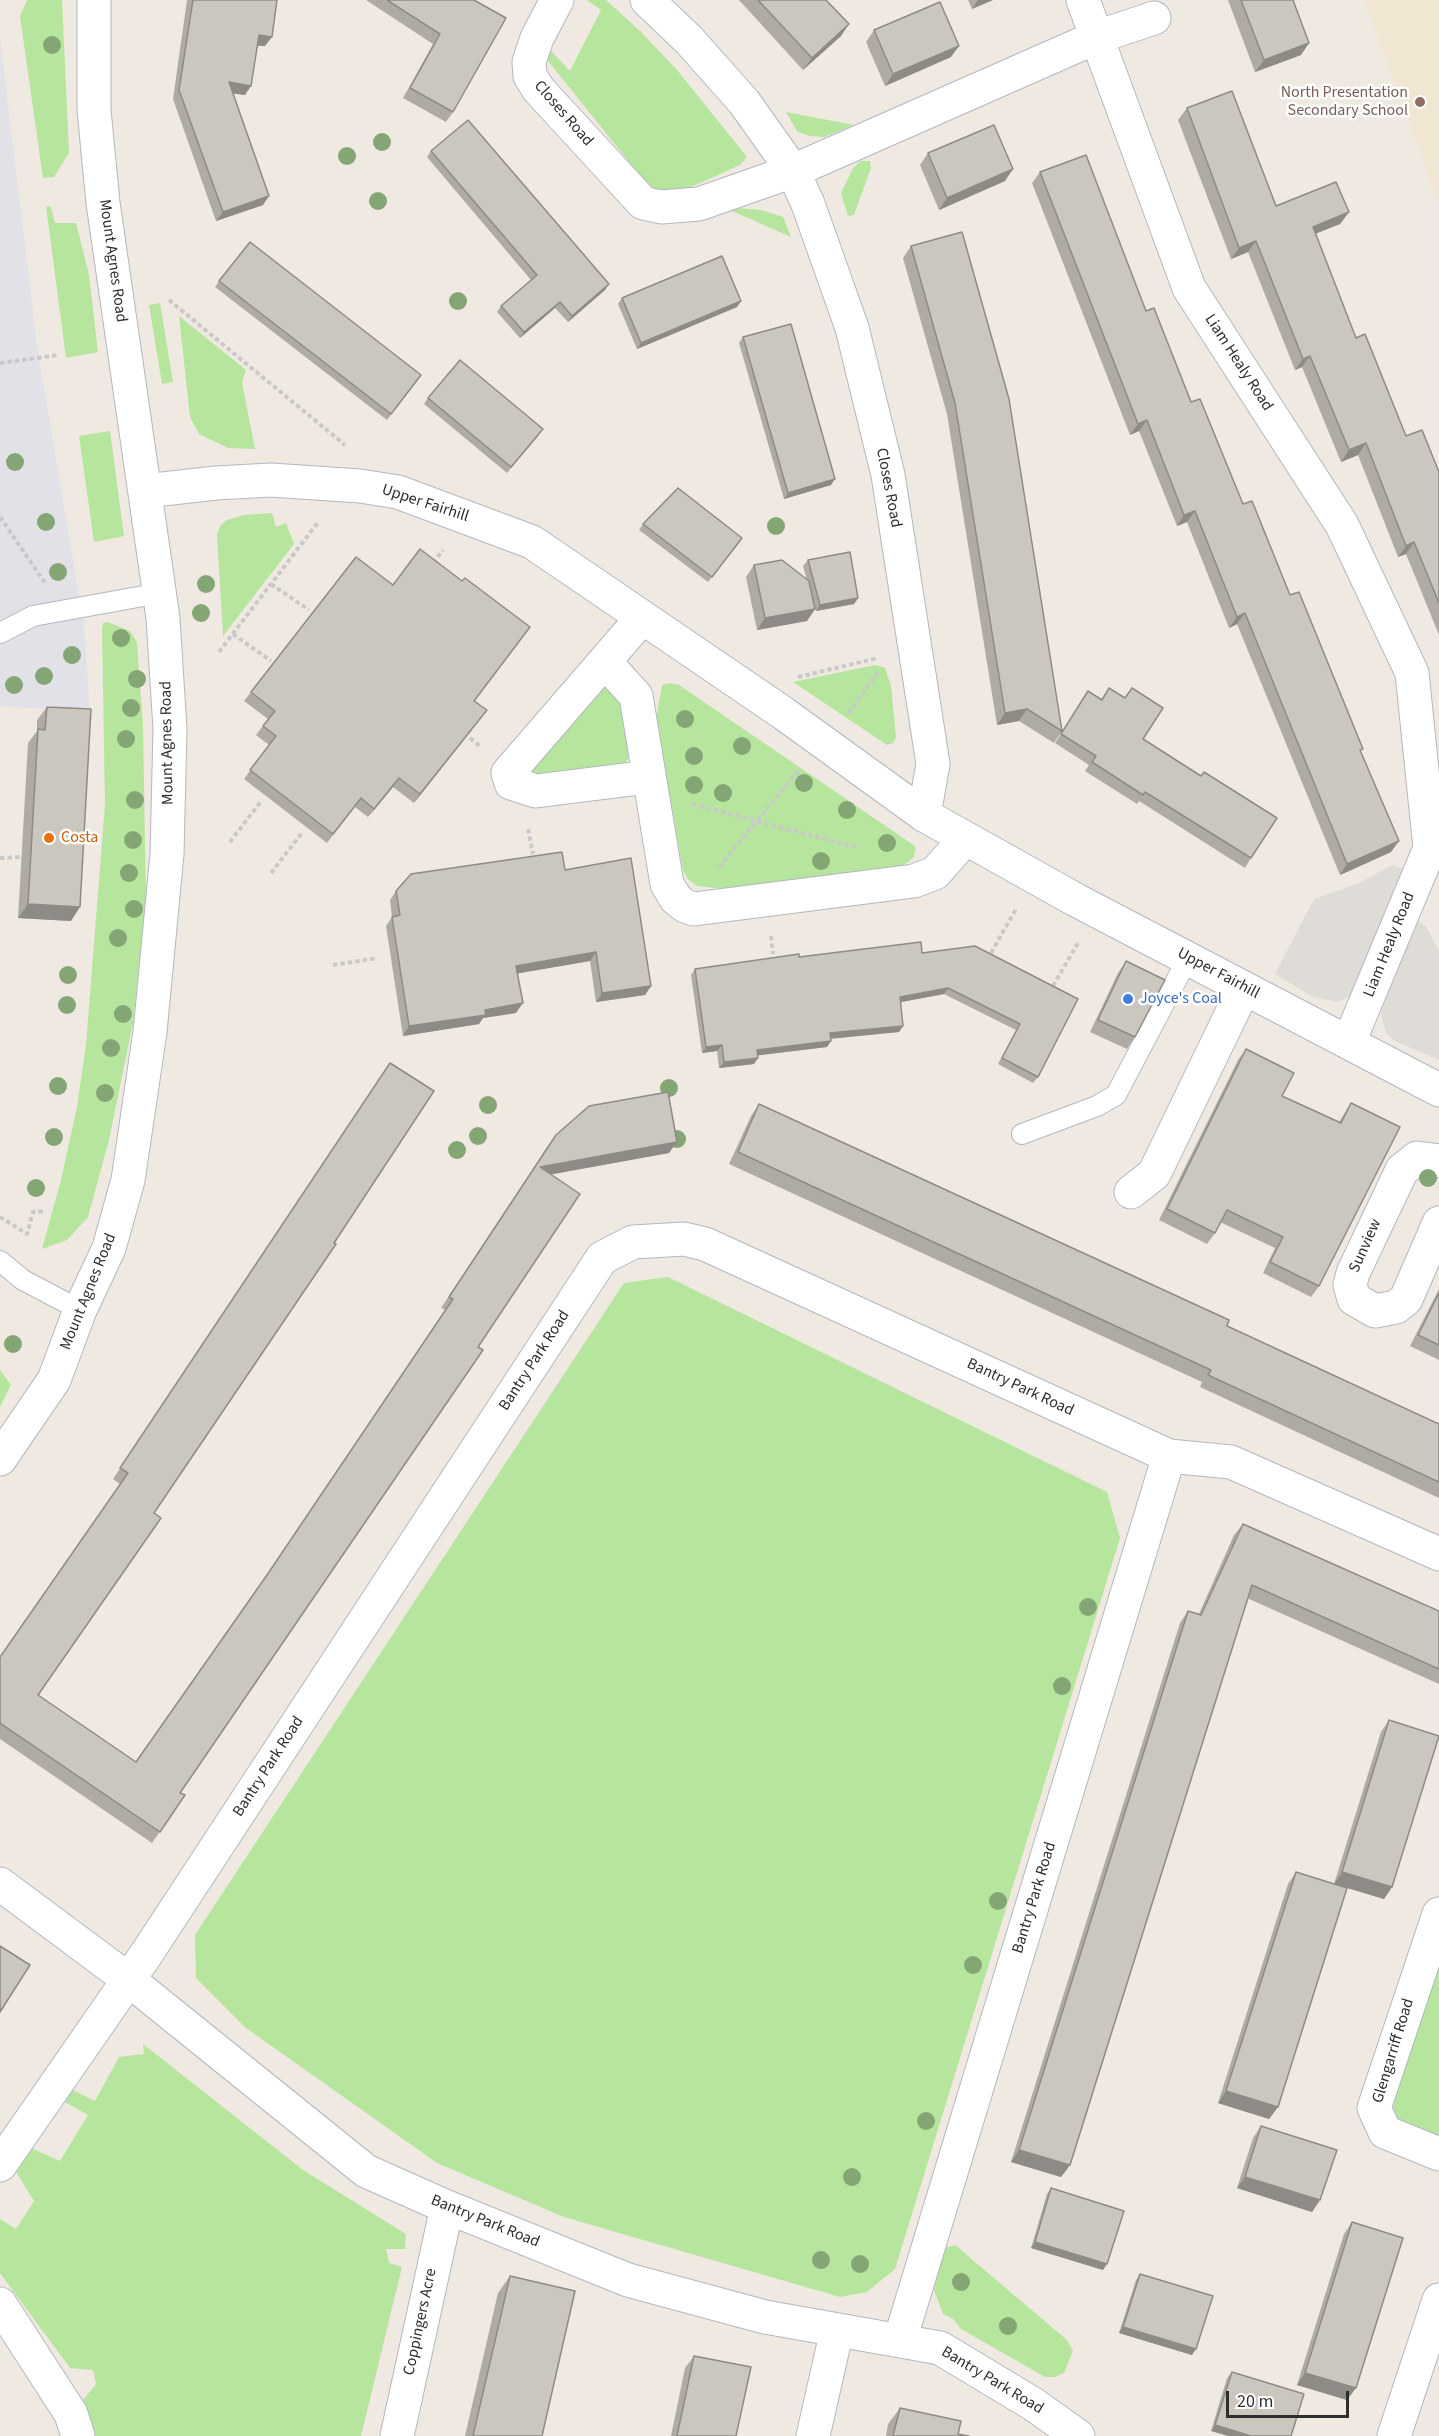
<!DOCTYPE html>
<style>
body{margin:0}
#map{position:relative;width:1439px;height:2436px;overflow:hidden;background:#efe9e1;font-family:"Source Sans 3",sans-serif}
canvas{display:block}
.scale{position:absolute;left:1226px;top:2391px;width:123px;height:27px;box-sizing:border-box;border:3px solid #2e2e2e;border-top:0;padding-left:8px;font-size:18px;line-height:21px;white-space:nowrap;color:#2e2e2e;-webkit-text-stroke:4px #fff;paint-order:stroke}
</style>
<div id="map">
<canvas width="1439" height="2436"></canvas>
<div class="scale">20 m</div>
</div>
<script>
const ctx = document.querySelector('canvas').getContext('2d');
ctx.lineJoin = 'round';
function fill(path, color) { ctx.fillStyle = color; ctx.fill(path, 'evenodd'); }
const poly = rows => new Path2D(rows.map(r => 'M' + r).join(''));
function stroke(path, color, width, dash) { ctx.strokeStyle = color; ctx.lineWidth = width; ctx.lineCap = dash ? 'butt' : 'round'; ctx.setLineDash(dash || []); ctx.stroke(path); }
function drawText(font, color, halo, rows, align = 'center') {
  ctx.font = font + ' "Source Sans 3",sans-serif'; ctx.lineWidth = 5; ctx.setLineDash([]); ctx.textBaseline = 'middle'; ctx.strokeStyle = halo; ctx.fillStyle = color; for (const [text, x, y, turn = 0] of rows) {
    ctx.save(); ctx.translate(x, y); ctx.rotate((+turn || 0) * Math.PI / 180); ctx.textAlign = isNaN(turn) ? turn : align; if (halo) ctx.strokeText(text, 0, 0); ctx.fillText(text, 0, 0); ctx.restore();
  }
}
fill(poly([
 [0,38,37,345,84,625,90,712,0,706]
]), '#e3e1e8');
fill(poly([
 [1364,0,1439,0,1439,203]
]), '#f0e6d1');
fill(poly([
 [27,0,62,0,69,153,54,177,43,178,20,16],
 [587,0,606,0,641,32,677,70,747,157,740,165,678,193,667,194,650,188,548,61,550,50,570,71,601,10],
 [786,112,854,125,824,137,809,136,797,131],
 [861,161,870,161,871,168,854,215,848,216,841,193,853,168],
 [46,206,51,207,55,223,76,223,89,275,98,352,66,358],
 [736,208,761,210,783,217,791,237,730,210],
 [160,303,173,382,162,384,149,305],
 [179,316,246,370,242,382,255,449,228,448,199,434,190,417],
 [110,431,124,536,94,542,79,436],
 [272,513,276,527,286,523,294,544,223,636,217,535,220,526,227,520,244,515],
 [107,622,130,631,137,642,143,726,146,901,133,1023,109,1140,88,1217,67,1240,42,1249,61,1180,77,1107,86,1044,105,805,102,630,103,623],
 [875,665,885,668,891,686,896,737,893,743,887,745,793,682],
 [670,683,679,685,912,844,916,848,913,858,901,867,725,889,697,886,688,879,683,870,656,719,662,685],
 [608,685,620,698,631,751,625,765,536,776,532,769,598,687],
 [668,1277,1107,1492,1120,1538,895,2269,867,2292,840,2297,564,2217,437,2163,246,2028,196,1978,195,1935,624,1283],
 [0,1370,11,1385,0,1407],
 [1439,1952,1439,2135,1398,2119,1393,2107],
 [143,2044,303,2170,406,2234,405,2249,386,2249,389,2263,402,2267,361,2436,96,2436,83,2400,96,2384,93,2370,70,2368,0,2273,0,2219,16,2229,34,2201,16,2172,31,2148,60,2161,88,2115,63,2101,69,2088,95,2101,119,2057,144,2054],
 [955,2245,1067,2340,1073,2351,1064,2373,1055,2377,1045,2377,961,2329,953,2319,943,2314,934,2290,942,2249]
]), '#b6e59e');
fill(poly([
 [1392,865,1406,870,1360,979,1350,996,1338,1002,1313,997,1275,974,1314,899,1357,884],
 [1416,921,1426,926,1439,951,1439,1060,1395,1041,1387,1034,1383,1024,1381,1012]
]), '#dfdcd8');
const lane = poly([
 [0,633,33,616,160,593],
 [1022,1134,1097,1106,1116,1095,1188,958],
 [0,1261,23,1280,80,1310]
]);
const street = poly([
 [557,0,537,38,529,62,530,76,539,90,643,203,661,207,699,204,793,171,1097,37,1154,18],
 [647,0,689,40,744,102,793,171,808,204,852,328,888,475,933,764,924,815],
 [1083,0,1189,288,1342,525,1412,673,1430,848,1349,1042],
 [642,618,508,773,511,783,536,791,648,777],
 [605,662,636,696,667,884,676,899,685,906,694,909,914,881,935,873,965,839],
 [1439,1161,1417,1158,1402,1170,1353,1273,1350,1285,1354,1299,1375,1311,1396,1307,1406,1299,1439,1223],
 [1131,1192,1154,1174,1244,988],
 [1169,1456,1231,1462,1439,1554],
 [0,1884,129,1980,366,2171,447,2207,628,2280,765,2317,940,2348,1033,2404,1078,2436],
 [1439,1914,1374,2108,1385,2132,1439,2154],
 [0,2165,147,1953,602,1258,633,1242,684,1239,705,1244,1169,1456,900,2340],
 [0,2304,71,2414,78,2436],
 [397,2436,447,2207],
 [813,2436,837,2330],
 [1394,2436,1439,2300]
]);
const secondary = poly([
 [145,491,216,483,271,480,360,486,398,492,532,542,783,713,924,815,1076,900,1439,1090],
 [0,1459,54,1380,80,1310,109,1248,128,1180,150,1032,167,854,170,729,163,618,103,203,94,110,94,0]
]);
stroke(lane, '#b4b7c1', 22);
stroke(street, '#b4b7c1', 35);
stroke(secondary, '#b4b7c1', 35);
stroke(poly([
 [169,300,345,445],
 [0,363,59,355],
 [0,517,45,583],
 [433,563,443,550],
 [271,584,309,610],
 [233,634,271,661],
 [219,652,319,521],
 [798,677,878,658],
 [849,713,879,670],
 [470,738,481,747],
 [692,804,859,848],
 [528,829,533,854],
 [230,842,262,800],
 [0,858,20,857],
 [719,867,798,771],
 [271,873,302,833],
 [771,936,773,954],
 [991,953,1016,909],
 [333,965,377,958],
 [1053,986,1078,943],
 [0,1217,27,1234,33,1212,45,1211]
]), '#c9c9c9', 4, [4.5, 3]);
stroke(lane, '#fff', 20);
stroke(street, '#fff', 33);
stroke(secondary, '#fff', 33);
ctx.fillStyle = '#84a574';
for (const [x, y] of [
 [52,45],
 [382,142],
 [347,156],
 [378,201],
 [458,301],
 [15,462],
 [46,522],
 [776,526],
 [58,572],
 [206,584],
 [201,613],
 [121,638],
 [72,655],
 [44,676],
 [137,679],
 [14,685],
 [131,708],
 [685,719],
 [126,739],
 [742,746],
 [694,756],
 [804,783],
 [694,785],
 [723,793],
 [135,800],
 [847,810],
 [133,840],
 [887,843],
 [821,861],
 [129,873],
 [134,909],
 [118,938],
 [68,975],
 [67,1005],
 [123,1014],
 [111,1048],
 [58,1086],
 [669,1088],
 [105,1093],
 [488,1105],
 [478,1136],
 [54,1137],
 [677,1139],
 [457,1150],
 [1428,1178],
 [36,1188],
 [13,1344],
 [1088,1607],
 [1062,1686],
 [998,1901],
 [973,1965],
 [926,2121],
 [852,2177],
 [821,2260],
 [860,2264],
 [961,2282],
 [1008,2326]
]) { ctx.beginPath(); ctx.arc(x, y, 9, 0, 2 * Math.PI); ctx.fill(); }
fill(poly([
 [187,0,277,0,265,46,258,46,245,95,233,93,263,205,216,221,173,99],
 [366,0,474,0,453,112,446,122,403,98,433,44],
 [739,0,826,0,841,36,803,70],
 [968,0,993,0,972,9],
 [1228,0,1293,0,1301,55,1255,72],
 [874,30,951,57,885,86,866,42],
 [1187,108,1276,206,1349,212,1340,224,1315,234,1356,338,1406,436,1439,472,1439,635,1406,554,1398,557,1358,455,1341,462,1302,367,1295,370,1248,252,1231,259,1178,120],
 [431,151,605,290,568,322,555,308,520,338,497,312,501,306,531,280,427,157],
 [928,153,1005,181,939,210,920,165],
 [1040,172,1146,311,1243,504,1290,595,1360,753,1391,852,1340,875,1237,624,1229,628,1187,522,1177,526,1139,431,1130,435,1032,183],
 [911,246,1062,731,1054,743,1019,721,997,725,947,414,903,258],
 [219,281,417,381,387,420,215,287],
 [622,298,741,301,737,307,637,349,618,304],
 [743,337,831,485,784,499,739,343],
 [428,398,539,435,507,473,424,404],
 [643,524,738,544,708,582,639,530],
 [808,560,858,598,854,604,816,611,812,597,815,609,807,621,757,630,746,577,754,565,807,580,803,566],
 [1109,688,1143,739,1251,858,1245,868,1139,801,1137,804,1085,771,1089,765,1055,743,1088,691,1101,700],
 [251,692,475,701,487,710,414,803,393,787,368,817,355,807,327,843,244,779,269,745,256,735,268,719,244,701],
 [47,707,71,921,18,918,28,743,37,731,37,720],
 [565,870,651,986,645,995,596,1002,590,961,517,973,516,1013,483,1018,479,1024,403,1036,386,926,392,917,390,900,396,891],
 [922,953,1078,999,1038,1077,1033,1083,998,1064,1016,1030,944,994,900,1002,903,1026,899,1032,830,1039,831,1041,827,1047,758,1055,758,1058,754,1064,719,1068,717,1051,702,1053,691,975,695,969,799,957],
 [1126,961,1135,1037,1127,1049,1090,1032,1118,973],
 [1246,1049,1282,1096,1339,1122,1344,1114,1351,1103,1319,1286,1311,1297,1263,1273,1275,1248,1220,1222,1215,1233,1207,1244,1159,1220,1238,1060],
 [383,1074,154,1513,38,1695,136,1762,260,1586,445,1310,441,1308,548,1146,669,1153,551,1174,180,1793,185,1795,152,1843,0,1739,0,1657,120,1484,113,1479],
 [759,1104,1227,1326,1439,1424,1439,1498,1200,1387,1202,1382,729,1164,751,1116],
 [1439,1289,1439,1360,1410,1346],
 [1243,1524,1439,1611,1439,1684,1247,1598,1070,2165,1061,2177,1011,2162,1180,1623,1188,1611,1199,1614,1234,1535],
 [1389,1720,1392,1887,1384,1899,1334,1884,1381,1732],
 [1296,1872,1278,2107,1269,2119,1218,2103,1288,1884],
 [1261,2126,1320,2200,1312,2212,1237,2188,1253,2138],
 [1051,2188,1103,2270,1031,2248,1047,2194],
 [1352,2222,1347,2400,1297,2385,1344,2234],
 [1140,2274,1192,2355,1119,2333,1136,2280],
 [510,2276,542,2436,465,2436,498,2293],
 [694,2356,736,2436,671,2436,685,2368],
 [1232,2372,1304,2394,1211,2431,1227,2378],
 [900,2408,958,2434,969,2436,886,2436,888,2424]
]), '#afaba4');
fill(poly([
 [978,0,993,0,972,9],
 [849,24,841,36,803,70,812,58],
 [259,35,272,37,265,46,252,45],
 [1309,43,1301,55,1255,72,1264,60],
 [959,46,951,57,885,86,893,74],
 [229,82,251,86,245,95,222,92],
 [1013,169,1005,181,939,210,947,198],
 [269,196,263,205,216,221,223,212],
 [1349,212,1340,224,1304,238,1313,227],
 [1256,241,1248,252,1231,259,1239,248],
 [609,284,605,290,568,322,572,316],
 [741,301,737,307,637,349,641,343],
 [560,302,555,308,520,338,524,332],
 [1310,356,1302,367,1295,370,1303,359],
 [1147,420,1139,431,1130,435,1138,424],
 [1366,443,1358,455,1341,462,1349,450],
 [835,479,831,485,784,499,788,493],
 [1195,511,1187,522,1177,526,1184,515],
 [1414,542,1406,554,1398,557,1406,546],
 [858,598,854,604,816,611,820,605],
 [815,609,807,621,757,630,765,618],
 [1245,613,1237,624,1229,628,1237,617],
 [1027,709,1019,721,997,725,1005,713],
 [487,710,480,719,414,803,420,794],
 [399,778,393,787,368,817,374,809],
 [1399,841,1391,852,1340,875,1347,864],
 [28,904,80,907,71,921,18,918],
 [596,952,590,961,509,975,516,966],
 [651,986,645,995,596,1002,602,993],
 [948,988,944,994,896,1003,900,997],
 [523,1003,516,1013,483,1018,479,1024,403,1036,409,1026,485,1010],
 [903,1026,899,1032,826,1039,830,1033],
 [831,1041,827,1047,753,1056,757,1050],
 [722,1045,717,1051,702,1053,706,1047],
 [758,1058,754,1064,719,1068,724,1062],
 [677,1142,669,1153,532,1178,540,1167],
 [1342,1872,1392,1887,1384,1899,1334,1884],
 [1226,2091,1278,2107,1269,2119,1218,2103],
 [1019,2150,1070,2165,1061,2177,1011,2162],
 [1245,2177,1320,2200,1312,2212,1237,2188],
 [1035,2242,1107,2264,1103,2270,1031,2248],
 [1123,2327,1196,2349,1192,2355,1119,2333],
 [1305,2373,1356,2388,1347,2400,1297,2385],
 [1215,2425,1251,2436,1228,2436,1211,2431]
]), '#8e8b86');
const building = poly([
 [193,0,277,0,272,37,259,35,251,86,229,82,269,196,223,212,179,90,193,0],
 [387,0,474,0,506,18,453,112,410,88,440,34,387,0],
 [758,0,826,0,849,24,812,58,758,0],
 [1241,0,1293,0,1309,43,1264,60,1241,0],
 [940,2,959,46,893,74,874,30,940,2],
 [1232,91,1276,206,1336,182,1349,212,1313,227,1356,338,1365,334,1406,436,1422,430,1439,472,1439,603,1414,542,1406,546,1366,443,1349,450,1310,356,1303,359,1256,241,1239,248,1187,108,1232,91],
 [468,120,609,284,572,316,560,302,524,332,501,306,537,275,431,151,468,120],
 [994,125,1013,169,947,198,928,153,994,125],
 [1086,155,1146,311,1154,308,1191,402,1200,399,1243,504,1252,501,1290,595,1299,592,1363,749,1360,750,1399,841,1347,864,1245,613,1237,617,1195,511,1184,515,1147,420,1138,424,1040,172,1086,155],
 [962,232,1009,399,1062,731,1027,709,1005,713,955,403,911,246,962,232],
 [250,242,421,375,391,414,219,281,250,242],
 [722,256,741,301,641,343,622,298,722,256],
 [791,324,835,479,788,493,743,337,791,324],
 [460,360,543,429,511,467,428,398,460,360],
 [678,488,742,538,712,577,643,524,678,488],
 [420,549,462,581,465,578,530,627,474,701,487,710,420,794,399,778,374,809,361,798,333,834,250,770,276,736,263,726,275,711,251,692,356,557,393,585,420,549],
 [850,552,858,598,820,605,808,560,850,552],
 [782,560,809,581,815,609,765,618,754,565,782,560],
 [1109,688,1125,698,1132,688,1163,708,1143,739,1201,776,1204,772,1277,818,1251,858,1145,792,1143,795,1092,762,1096,756,1061,734,1088,691,1102,700,1109,688],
 [47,707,91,709,80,907,28,904,38,729,45,730,47,707],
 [562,852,565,870,631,858,651,986,602,993,596,952,516,966,523,1003,485,1010,486,1015,409,1026,392,917,400,915,396,891,411,874,562,852],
 [921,942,922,953,975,946,1078,999,1038,1077,1002,1058,1020,1024,948,988,900,997,903,1026,830,1033,831,1041,757,1050,758,1058,724,1062,722,1045,706,1047,695,969,799,954,799,957,921,942],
 [1126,961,1165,980,1135,1037,1098,1020,1126,961],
 [1246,1049,1294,1073,1282,1096,1341,1123,1351,1103,1400,1127,1319,1286,1270,1262,1283,1237,1227,1210,1215,1233,1167,1209,1246,1049],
 [390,1063,434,1091,334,1243,336,1244,154,1513,161,1518,38,1695,136,1762,267,1575,453,1299,449,1297,556,1135,589,1106,668,1092,677,1142,540,1167,580,1194,478,1347,483,1350,461,1382,180,1793,185,1795,160,1832,0,1723,0,1657,128,1473,120,1468,390,1063],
 [759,1104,1229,1320,1227,1326,1439,1424,1439,1482,1208,1375,1211,1370,738,1152,759,1104],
 [1439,1293,1439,1345,1418,1335,1439,1293],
 [1243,1524,1439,1611,1439,1669,1252,1585,1070,2165,1019,2150,1188,1611,1201,1615,1243,1524],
 [1389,1720,1439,1736,1392,1887,1342,1872,1389,1720],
 [1296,1872,1347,1888,1278,2107,1226,2091,1296,1872],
 [0,1946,30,1965,0,2012,0,1946],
 [1261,2126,1337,2150,1320,2200,1245,2177,1261,2126],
 [1051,2188,1124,2211,1107,2264,1035,2242,1051,2188],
 [1352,2222,1403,2238,1356,2388,1305,2373,1352,2222],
 [1140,2274,1213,2296,1196,2349,1123,2327,1140,2274],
 [510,2276,575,2291,542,2436,473,2436,510,2276],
 [694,2356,751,2367,736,2436,677,2436,694,2356],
 [1232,2372,1304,2394,1291,2436,1251,2436,1215,2425,1232,2372],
 [900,2408,961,2421,958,2434,969,2436,893,2436,900,2408]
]);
fill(building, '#cbc7bf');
stroke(building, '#8e8b86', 1.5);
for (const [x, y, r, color] of [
 [1420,102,6,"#8d6e63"],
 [49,838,6,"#e8710a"],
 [1128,999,6,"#3f7fe0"]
]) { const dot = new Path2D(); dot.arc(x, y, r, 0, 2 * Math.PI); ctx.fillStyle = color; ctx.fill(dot); stroke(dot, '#fff', 2); }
drawText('16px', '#785e54', '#fff', [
 ["North Presentation",1408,93],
 ["Secondary School",1408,111]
], 'right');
drawText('16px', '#2e2e2e', '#fff', [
 ["Closes Road",563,114,49],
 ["Mount Agnes Road",112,261,82],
 ["Liam Healy Road",1238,363,57],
 ["Closes Road",888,488,79],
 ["Upper Fairhill",425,504,18],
 ["Mount Agnes Road",168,743,-91],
 ["Liam Healy Road",1390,945,-68],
 ["Upper Fairhill",1218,974,28],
 ["Sunview",1366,1246,-66],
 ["Mount Agnes Road",89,1292,-68],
 ["Bantry Park Road",535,1361,-57],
 ["Bantry Park Road",1020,1388,25],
 ["Bantry Park Road",269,1767,-57],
 ["Bantry Park Road",1035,1898,-73],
 ["Glengarriff Road",1394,2051,-73],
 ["Bantry Park Road",485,2222,22],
 ["Coppingers Acre",421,2322,-78],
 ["Bantry Park Road",992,2381,31]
]);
drawText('16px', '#c56008', '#fff', [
 ["Costa",61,838]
], 'left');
drawText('16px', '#366cbe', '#fff', [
 ["Joyce's Coal",1140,999]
], 'left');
</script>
